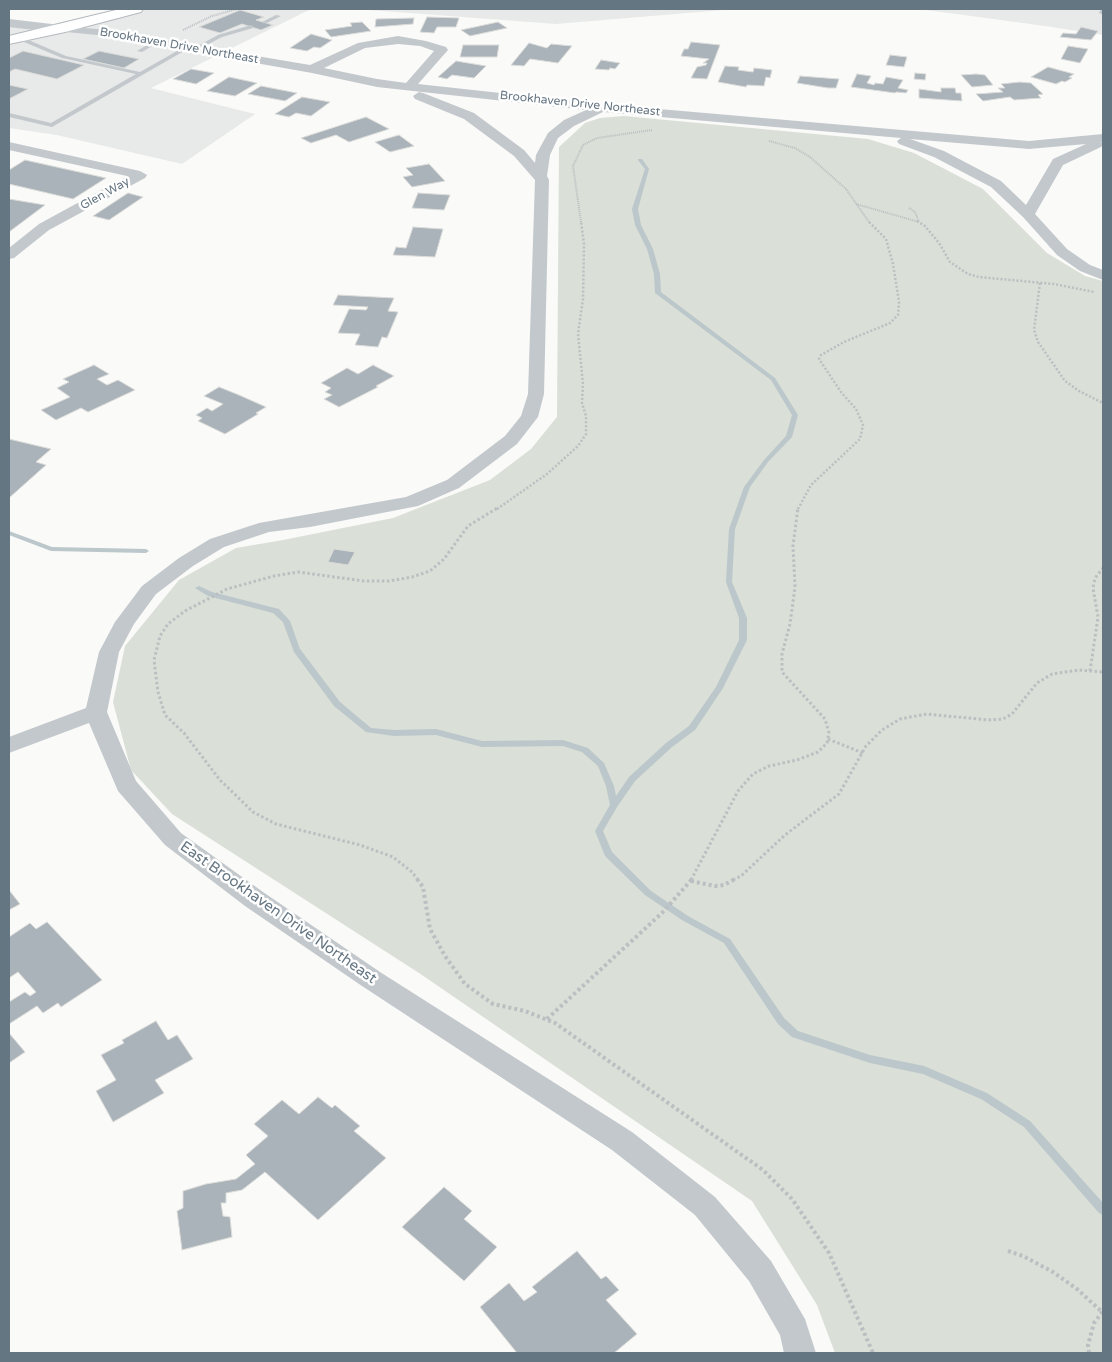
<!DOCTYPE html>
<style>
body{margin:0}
#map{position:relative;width:1112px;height:1362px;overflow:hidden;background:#fafaf8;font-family:"Varela Round",sans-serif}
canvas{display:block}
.frame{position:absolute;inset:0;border:10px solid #657683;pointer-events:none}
</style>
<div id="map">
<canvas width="1112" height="1362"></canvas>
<div class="frame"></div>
</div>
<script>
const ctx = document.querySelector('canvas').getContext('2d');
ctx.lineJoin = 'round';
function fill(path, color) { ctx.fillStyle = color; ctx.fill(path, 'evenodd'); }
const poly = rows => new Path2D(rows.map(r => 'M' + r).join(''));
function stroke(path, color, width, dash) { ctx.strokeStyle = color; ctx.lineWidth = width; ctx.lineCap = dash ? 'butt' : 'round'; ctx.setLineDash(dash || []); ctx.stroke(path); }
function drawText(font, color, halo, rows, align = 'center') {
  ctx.font = font + ' "Varela Round",sans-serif'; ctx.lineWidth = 5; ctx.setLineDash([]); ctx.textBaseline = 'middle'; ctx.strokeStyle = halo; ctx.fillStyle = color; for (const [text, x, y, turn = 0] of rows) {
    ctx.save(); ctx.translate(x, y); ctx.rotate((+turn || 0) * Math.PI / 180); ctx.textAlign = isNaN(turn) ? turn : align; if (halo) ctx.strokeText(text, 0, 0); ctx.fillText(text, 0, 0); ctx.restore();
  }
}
fill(poly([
 [119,9,311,9,151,88,255,114,182,164,57,135,9,128,9,21,45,26],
 [356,9,735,9,556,24],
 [919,9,1103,9,1103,35,1045,26]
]), '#e8e9e9');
fill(poly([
 [624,116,868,139,914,153,983,189,1047,253,1085,276,1103,281,1103,1353,835,1353,817,1305,752,1201,419,973,172,814,131,770,113,702,125,646,179,580,236,548,283,540,393,518,490,480,531,449,557,417,559,147,585,123,600,118]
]), '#dadfd7');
fill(poly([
 [638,159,642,159,649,169,638,209,641,225,653,249,660,274,661,292,775,378,798,415,792,437,768,462,750,487,735,529,732,582,747,618,747,640,723,688,695,730,672,747,635,781,617,807,603,831,612,852,651,891,688,916,730,939,784,1018,798,1031,870,1055,924,1066,987,1093,1030,1121,1103,1203,1103,1215,1099,1213,1024,1127,981,1099,923,1074,870,1063,792,1037,778,1024,724,943,682,920,645,895,605,856,595,831,610,805,606,786,598,766,582,752,563,746,482,747,436,735,394,736,366,732,334,706,294,652,283,622,273,613,208,596,195,588,199,586,212,592,279,609,290,621,300,649,340,702,371,728,394,730,436,729,482,741,563,740,588,748,604,763,614,786,616,796,629,777,666,743,689,726,716,687,739,640,739,618,726,582,729,529,744,487,764,460,786,436,792,415,771,380,655,293,654,274,647,249,635,225,632,209,645,169,638,160,638,159],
 [9,531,52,547,146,549,149,551,146,553,51,551,9,535,9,531]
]), '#bbc7cb');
const building = poly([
 [240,10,264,17,256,20,273,25,261,30,242,24,220,33,199,27,240,10],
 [427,17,459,18,456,27,437,27,434,33,420,32,427,17],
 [414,18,413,24,375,27,376,19,414,18],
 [362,22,371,31,331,37,325,30,352,26,350,23,362,22],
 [498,22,507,28,470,36,461,30,498,22],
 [1081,27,1098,31,1091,40,1060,37,1063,33,1076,34,1081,27],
 [311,34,332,40,320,48,314,47,307,51,290,48,311,34],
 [691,42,720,45,707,79,691,78,697,67,706,65,707,63,703,63,709,59,681,56,684,49,688,49,691,42],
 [529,43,547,48,551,44,572,46,558,63,530,59,524,66,511,65,529,43],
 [463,45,499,45,497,57,460,57,463,45],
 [1068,46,1088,49,1080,63,1061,59,1068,46],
 [23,51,84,65,57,79,15,69,9,72,9,58,23,51],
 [99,51,139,59,124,68,83,59,99,51],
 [890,55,907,57,904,67,886,65,890,55],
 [601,60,620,63,615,69,610,68,609,70,595,69,601,60],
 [456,61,486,66,474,78,452,75,447,79,438,77,456,61],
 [725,66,739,67,738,70,753,72,754,68,772,70,770,78,766,77,764,86,747,85,746,87,718,82,725,66],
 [1048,67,1074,74,1069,77,1072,78,1065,82,1062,81,1056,84,1031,77,1048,67],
 [191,69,214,73,196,84,173,79,191,69],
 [915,73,926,74,925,80,914,79,915,73],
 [857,74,871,76,867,83,874,85,875,83,883,84,886,77,903,80,898,88,908,90,906,93,896,92,895,93,851,87,857,74],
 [976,74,985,75,993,85,972,87,961,75,976,74],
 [800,76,839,79,836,88,828,88,797,83,800,76],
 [229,77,257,83,235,96,207,91,229,77],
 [1020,82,1031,83,1043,94,1038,95,1041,98,1014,100,1010,97,983,101,976,94,1003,92,998,88,1005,88,1001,84,1020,82],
 [9,85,28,89,9,99,9,85],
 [261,86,297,93,285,101,248,94,261,86],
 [941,88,955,88,956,93,961,93,962,101,919,98,919,89,941,92,941,88],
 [302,97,330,102,311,116,296,113,289,117,275,114,302,97],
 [366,117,389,129,349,142,336,135,311,143,301,138,366,117],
 [399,135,414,146,390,152,375,142,399,135],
 [25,160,106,178,73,199,9,184,9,170,25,160],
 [429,164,445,181,412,187,403,177,413,175,406,168,429,164],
 [128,193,143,197,109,220,93,216,128,193],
 [418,193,450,195,444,210,412,208,418,193],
 [9,199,45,205,9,232,9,199],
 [413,227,443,229,435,257,393,255,396,247,406,248,413,227],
 [338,295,394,298,388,311,398,312,387,338,382,337,378,347,355,345,360,334,338,333,349,309,366,310,368,307,333,305,338,295],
 [94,365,109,374,97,379,107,385,118,380,135,390,88,412,81,408,56,420,41,410,70,397,57,388,69,382,63,379,94,365],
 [373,365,394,376,376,386,378,387,339,407,324,399,332,395,325,392,331,388,321,383,347,368,358,374,373,365],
 [219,387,239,395,266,407,256,413,258,414,225,434,198,421,202,418,196,415,207,408,212,411,223,404,204,396,219,387],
 [9,439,51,449,36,462,46,465,9,498,9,439],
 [334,549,355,552,348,565,328,562,334,549],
 [9,890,20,904,9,910,9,890],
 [47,922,102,980,61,1007,58,1003,43,1013,37,1006,9,1024,9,1002,25,992,30,996,36,992,18,972,9,978,9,937,30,923,36,929,47,922],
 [156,1021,168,1040,177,1035,193,1059,155,1080,164,1093,113,1122,96,1091,116,1080,101,1055,124,1043,122,1040,156,1021],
 [9,1033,25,1052,9,1063,9,1033],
 [318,1097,332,1108,335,1105,360,1126,354,1131,386,1158,318,1220,265,1172,242,1190,226,1193,226,1203,221,1203,223,1216,230,1217,232,1237,182,1250,177,1211,183,1208,183,1191,206,1184,236,1179,255,1164,246,1155,268,1136,254,1124,282,1100,299,1114,318,1097],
 [444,1187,472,1211,464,1219,497,1247,464,1281,402,1227,444,1187],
 [577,1251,601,1279,606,1276,619,1290,606,1300,637,1334,614,1353,517,1353,480,1307,509,1283,524,1301,537,1292,532,1287,577,1251]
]);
fill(building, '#aab3b9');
stroke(building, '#dcdcda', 1);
const trunk = poly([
 [120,9,143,9,141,12,65,32,9,44,9,36,120,9]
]);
stroke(trunk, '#b4b9bd', 2);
stroke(poly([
 [183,30,212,16,237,9],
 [769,141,795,148,810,157,846,189,869,222],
 [856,204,919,222],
 [909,208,915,212,919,222],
 [581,222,573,166,583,145,597,138,652,130]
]), '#bbbfc2', 2, [1, 1]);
stroke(poly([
 [917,221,925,226,939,243,950,262,968,274,979,277,1054,284,1094,292],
 [1040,283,1034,330,1038,342,1065,381,1079,391,1103,403],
 [497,509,547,474,578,446,586,434,586,416,582,403,583,384,578,334,583,299,584,244,581,221],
 [798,509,811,485,860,439,863,425,856,409,841,392,819,359,821,355,844,342,890,323,898,315,899,302,893,264,886,239,868,221]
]), '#bbbfc2', 2.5, [2, 2]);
stroke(poly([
 [1090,671,1098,617,1093,588,1095,578,1103,568],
 [828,739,863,753],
 [418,880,412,872,393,857,360,845,276,824,253,812,220,780,184,733,165,715,158,692,154,660,160,636,168,624,185,611,227,589,274,576,298,572,364,581,389,581,412,577,430,571,444,559,468,526,499,507],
 [691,880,738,791,753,774,769,766,797,760,818,752,827,743,829,733,825,719,782,672,782,654,790,624,795,587,793,546,798,507],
 [733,880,741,876,785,835,839,794,866,746,882,730,900,719,927,714,988,720,1003,719,1012,714,1037,683,1052,674,1079,670,1103,672]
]), '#bbbfc2', 3, [2.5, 2.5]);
stroke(poly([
 [417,879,423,887,430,929,445,956,465,984,493,1004,525,1011,555,1023,763,1170,792,1199,829,1253,873,1353],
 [691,881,715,886,724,885,735,879],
 [547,1019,662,913,692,879],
 [1008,1251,1023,1256,1053,1272,1077,1289,1102,1312],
 [1089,1353,1088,1345,1094,1323,1103,1311]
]), '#bbbfc2', 4, [3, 3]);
fill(poly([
 [1101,9,1103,9,1103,15,1099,13,1101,9],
 [276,15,281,16,267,23,262,22,276,15],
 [251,25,253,26,253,28,222,37,199,49,194,48,218,35,251,25],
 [19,36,66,56,140,72,186,46,191,47,52,127,9,117,9,113,51,123,136,74,62,58,17,39,17,37,19,36],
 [154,41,159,42,142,52,137,51,154,41]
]), '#c3c8cc');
fill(poly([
 [60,26,97,29,310,65,358,43,398,36,426,41,446,47,448,50,418,84,601,104,1029,141,1103,134,1103,142,1101,142,1103,144,1101,147,1063,165,1035,214,1067,249,1090,265,1103,270,1103,280,1080,271,1057,255,1023,217,991,187,934,157,899,144,897,141,901,138,603,112,574,126,558,138,550,155,547,176,549,180,544,394,538,417,517,444,459,488,418,506,310,527,269,532,224,547,193,566,156,594,134,624,119,652,107,712,136,781,181,833,263,892,380,972,632,1132,715,1197,771,1261,805,1319,816,1353,784,1353,780,1335,749,1281,695,1215,612,1150,362,986,245,906,165,845,118,791,89,723,9,753,9,737,86,708,99,652,115,622,142,586,179,558,210,539,259,523,406,497,447,480,505,436,521,416,528,394,535,180,514,156,464,119,415,99,413,96,419,92,423,93,474,113,524,150,535,163,536,155,548,133,564,120,586,110,377,87,312,73,188,51,97,35,56,31,54,29,60,26],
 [398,44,420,46,434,51,406,83,377,79,324,68,365,48,398,44],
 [910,139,1029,149,1086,144,1053,159,1026,205,1001,181,944,151,910,139],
 [9,142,140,171,147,175,145,178,49,230,14,258,9,259,9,248,39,224,127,176,9,150,9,142]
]), '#c3c8cc');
fill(poly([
 [9,19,60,25,65,26,67,29,65,32,60,33,9,27,9,19]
]), '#c3c8cc');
fill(trunk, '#fff');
drawText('12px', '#657683', '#fff', [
 ["Brookhaven Drive Northeast",179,46,10],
 ["Brookhaven Drive Northeast",580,104,6],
 ["Glen Way",105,194,-29]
]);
drawText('15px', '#657683', '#fff', [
 ["East Brookhaven Drive Northeast",278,913,35]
]);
</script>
